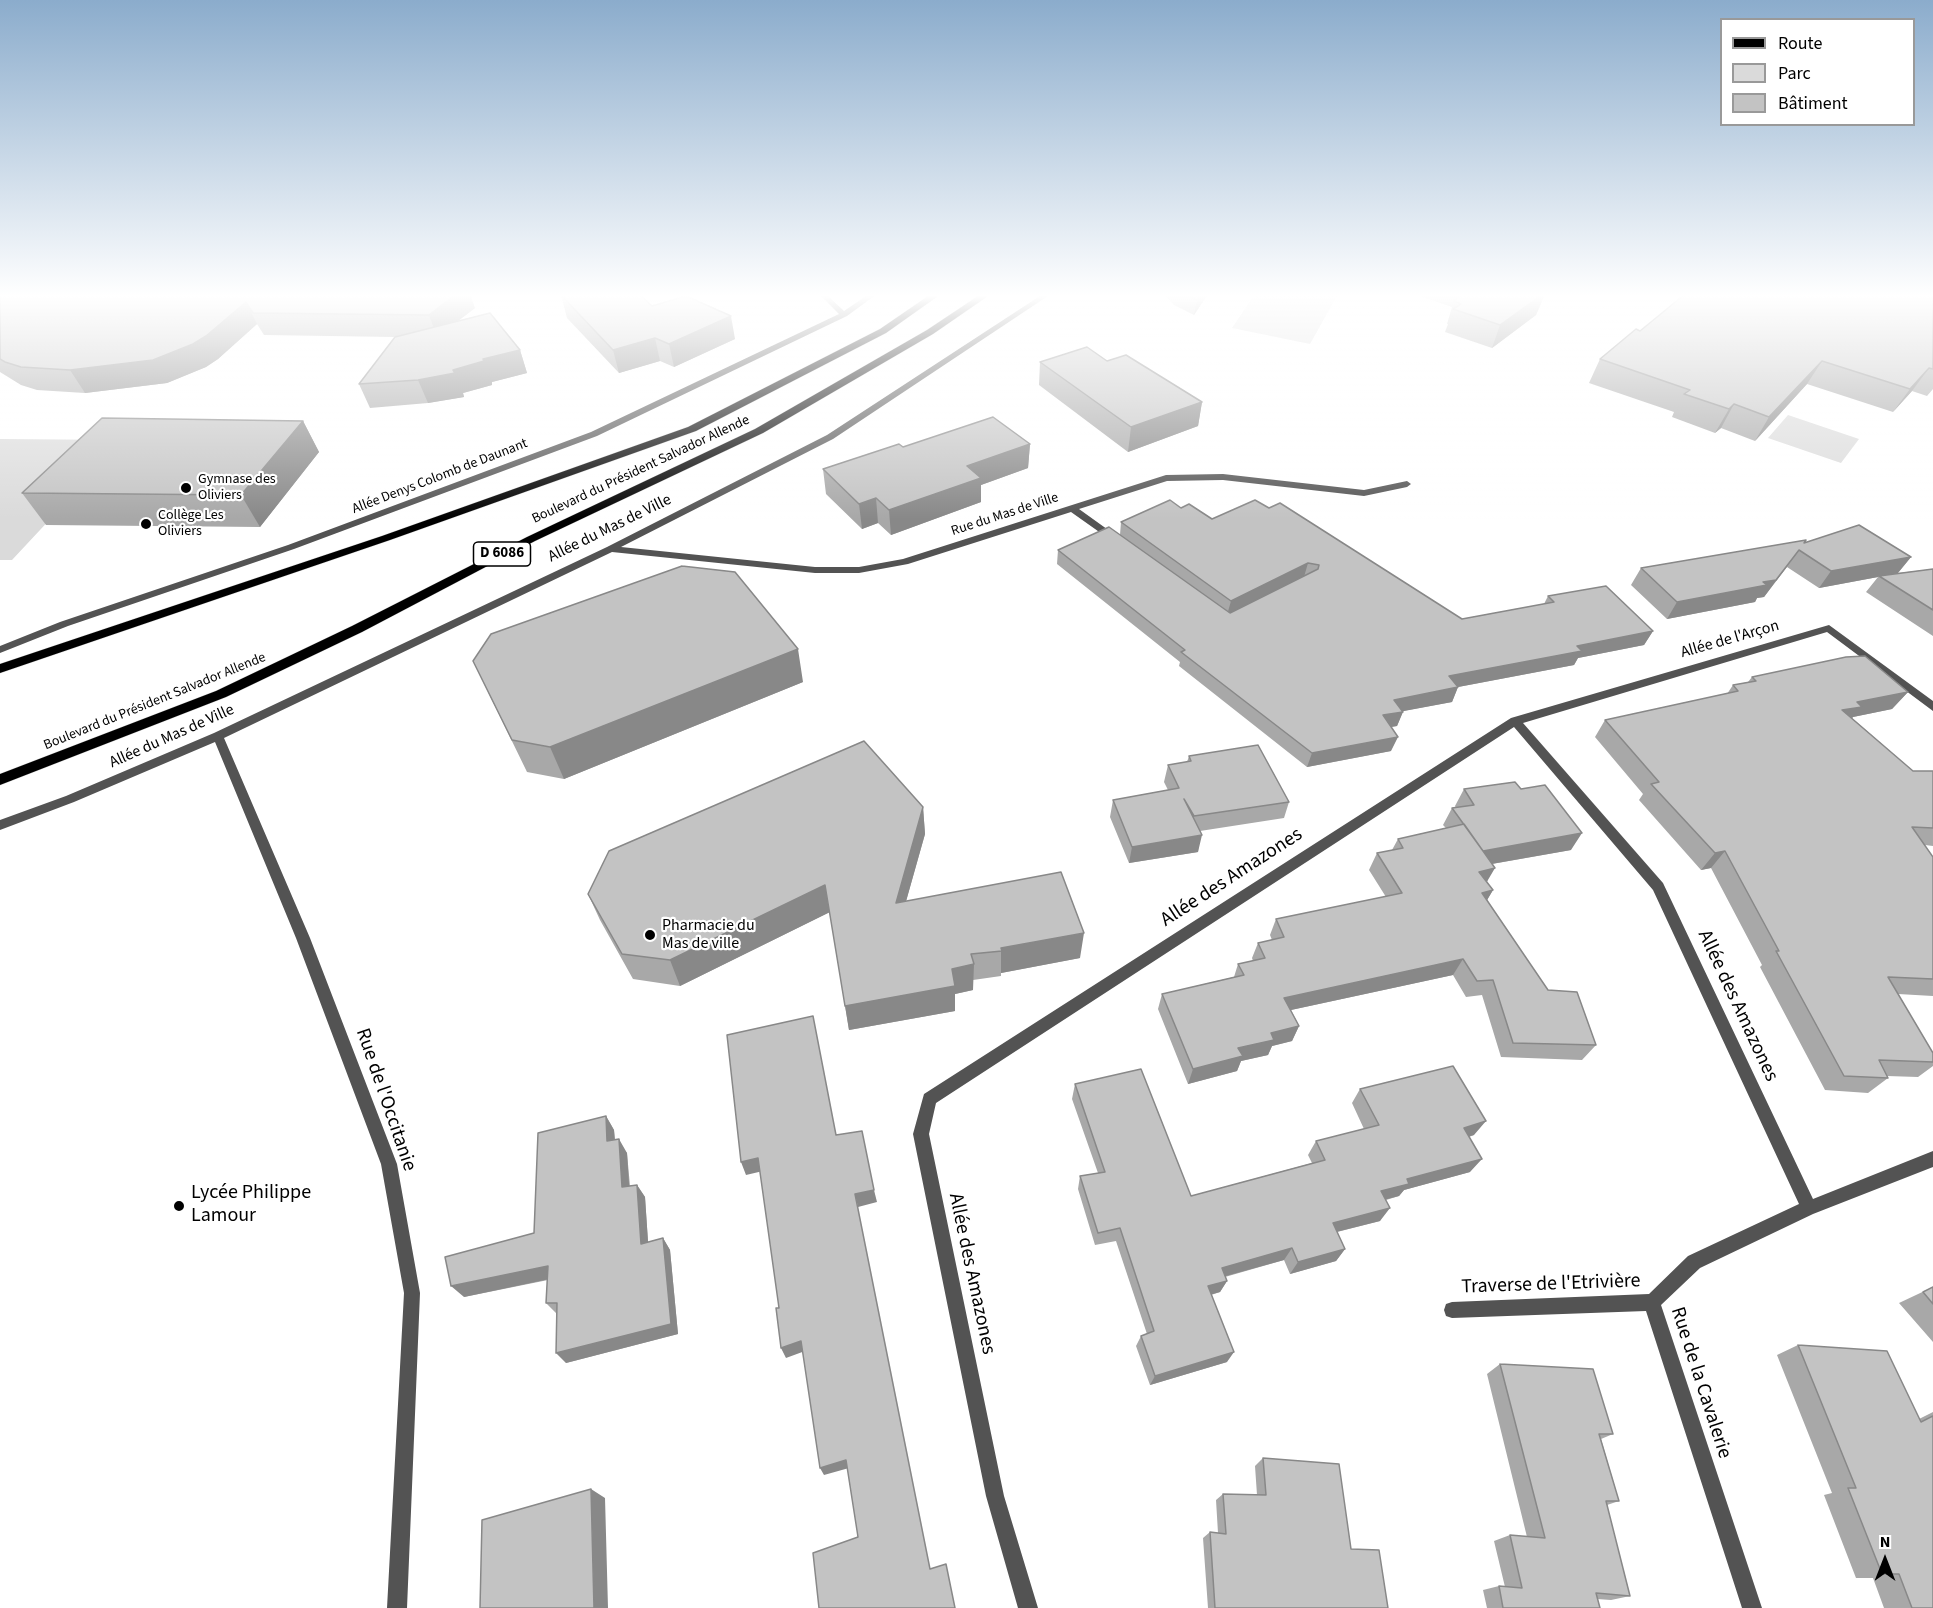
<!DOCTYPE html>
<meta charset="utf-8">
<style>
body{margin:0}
#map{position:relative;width:1933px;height:1608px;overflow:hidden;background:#fff;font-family:"Source Sans 3",sans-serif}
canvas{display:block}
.legend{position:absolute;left:1720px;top:18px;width:195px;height:108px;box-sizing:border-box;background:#fff;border:2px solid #999;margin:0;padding:8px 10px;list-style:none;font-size:18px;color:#000}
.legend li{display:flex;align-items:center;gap:12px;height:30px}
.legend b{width:30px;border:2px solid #999}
.north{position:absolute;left:1855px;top:1530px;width:60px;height:60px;-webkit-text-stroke:4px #fff;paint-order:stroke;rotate:0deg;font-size:16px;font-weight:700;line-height:24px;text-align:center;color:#000}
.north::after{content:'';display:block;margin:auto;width:21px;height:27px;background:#000;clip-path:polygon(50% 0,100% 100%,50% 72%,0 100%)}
</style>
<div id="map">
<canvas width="1933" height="1608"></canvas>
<ul class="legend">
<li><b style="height:8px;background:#000"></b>Route</li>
<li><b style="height:16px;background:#dadada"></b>Parc</li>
<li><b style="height:16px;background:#c3c3c3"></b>Bâtiment</li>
</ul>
<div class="north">N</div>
</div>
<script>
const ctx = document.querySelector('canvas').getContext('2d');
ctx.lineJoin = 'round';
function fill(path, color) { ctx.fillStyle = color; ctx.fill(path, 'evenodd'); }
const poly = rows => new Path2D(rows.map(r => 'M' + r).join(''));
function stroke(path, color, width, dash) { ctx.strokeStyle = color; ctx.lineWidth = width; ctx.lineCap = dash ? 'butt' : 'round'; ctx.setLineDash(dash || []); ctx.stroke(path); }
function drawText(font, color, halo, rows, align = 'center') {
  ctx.font = font + ' "Source Sans 3",sans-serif'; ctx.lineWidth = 4.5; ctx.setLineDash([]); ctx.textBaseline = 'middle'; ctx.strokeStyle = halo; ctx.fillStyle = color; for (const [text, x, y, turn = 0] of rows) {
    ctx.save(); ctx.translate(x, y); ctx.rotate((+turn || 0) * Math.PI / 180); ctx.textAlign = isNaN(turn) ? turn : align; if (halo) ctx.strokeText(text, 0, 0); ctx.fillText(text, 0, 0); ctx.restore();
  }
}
fill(poly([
 [1255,294,1338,294,1310,344,1232,328],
 [1788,415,1859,439,1841,463,1768,438],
 [0,439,124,440,12,560,0,560]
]), '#dadada');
const primary = poly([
 [931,294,941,294,886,333,696,431,390,540,0,673,0,664,382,536,688,427,880,329,931,294],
 [981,294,991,294,933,334,763,433,535,541,362,632,226,697,0,785,0,774,216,691,352,626,527,537,755,429,927,330,981,294]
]);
stroke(primary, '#dbdbdb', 1);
fill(poly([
 [819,294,826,294,844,311,869,294,877,294,847,316,597,436,294,549,68,626,0,653,0,646,60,622,288,545,591,432,839,314,819,294],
 [1043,294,1051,294,833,439,621,547,815,567,859,567,903,559,1166,475,1223,474,1364,490,1407,481,1411,484,1407,487,1364,496,1223,480,1167,481,1079,509,1118,537,1118,541,1112,541,1071,512,908,564,859,573,815,573,612,552,224,738,310,938,397,1164,420,1293,407,1608,387,1608,404,1293,381,1164,296,938,215,742,74,802,0,830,0,820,66,796,214,733,607,547,827,435,1043,294],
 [1829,625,1933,701,1933,711,1827,632,1523,723,1663,883,1813,1199,1933,1151,1933,1167,1813,1214,1700,1268,1661,1305,1762,1608,1742,1608,1646,1311,1452,1318,1446,1316,1444,1310,1446,1304,1452,1302,1649,1294,1688,1256,1799,1204,1653,890,1514,727,936,1103,929,1134,1004,1496,1038,1608,1018,1608,986,1496,913,1134,924,1094,1511,718,1829,625]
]), '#535353');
fill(primary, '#000');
fill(poly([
 [0,294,475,308,458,321,520,350,527,373,492,382,492,385,463,393,464,397,428,403,370,408,359,384,396,337,264,335,257,324,218,359,206,367,167,383,85,393,37,390,21,385,0,372],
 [1164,294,1208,294,1194,315,1174,305],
 [1414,294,1545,294,1536,315,1492,348,1445,332,1448,324,1447,324,1452,307],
 [1933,294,1933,389,1927,396,1912,391,1893,412,1807,384,1755,441,1721,428,1715,433,1672,417,1674,412,1589,383,1600,359,1640,331],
 [561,295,652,306,735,339,674,367,660,361,619,373,567,318],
 [1107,361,1202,402,1198,426,1128,452,1039,385,1040,362],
 [303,421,319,452,260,527,46,525,22,493],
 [1030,444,1028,468,981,485,981,502,891,535,878,523,862,529,826,494,823,469,903,447],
 [1181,508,1462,619,1544,604,1548,596,1653,631,1644,645,1578,658,1574,665,1458,687,1452,702,1403,711,1397,726,1391,727,1391,751,1307,767,1179,666,1180,662,1057,564,1058,550,1120,535,1121,522],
 [1804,543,1911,557,1898,573,1933,569,1933,636,1866,592,1878,577,1819,588,1787,567,1764,597,1757,598,1755,602,1667,619,1631,585,1641,568],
 [473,661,803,682,564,779,527,772],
 [1752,677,1908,692,1892,709,1853,717,1852,718,1913,771,1933,771,1933,846,1925,845,1933,857,1933,996,1898,994,1933,1053,1933,1066,1918,1077,1887,1076,1888,1078,1868,1093,1825,1090,1760,967,1762,965,1711,868,1701,870,1639,800,1643,794,1595,737,1605,720,1727,694,1733,685,1748,682],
 [1189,756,1289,802,1284,818,1200,831,1198,852,1129,863,1110,817,1113,800,1168,790,1164,782,1168,765,1187,762],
 [1464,789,1571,850,1492,864,1487,882,1493,890,1487,900,1548,990,1596,1045,1582,1060,1501,1057,1482,995,1466,997,1453,975,1291,1010,1299,1026,1292,1041,1272,1046,1268,1055,1241,1061,1237,1071,1188,1084,1158,1009,1162,994,1234,977,1238,964,1253,961,1252,958,1258,943,1272,940,1270,935,1276,919,1386,897,1369,870,1377,853,1392,850,1398,839,1446,828,1443,825,1452,808,1456,808,1455,806],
 [923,807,925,834,906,901,1080,958,1001,973,1001,976,973,980,973,990,955,994,955,1011,849,1030,830,912,680,986,633,979,600,920,588,894],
 [1075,1084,1191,1196,1312,1163,1308,1155,1316,1141,1364,1129,1352,1103,1360,1089,1474,1135,1469,1137,1470,1172,1404,1190,1399,1196,1386,1200,1380,1221,1337,1232,1345,1249,1336,1261,1290,1274,1284,1260,1225,1277,1227,1281,1220,1292,1211,1295,1227,1362,1150,1385,1136,1346,1141,1336,1147,1334,1116,1241,1095,1245,1078,1189,1080,1176,1098,1173,1072,1099],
 [606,1116,614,1130,615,1140,627,1153,630,1186,637,1185,645,1197,648,1242,663,1238,670,1250,678,1334,566,1363,556,1313,546,1303,548,1280,464,1297,534,1233],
 [1933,1287,1933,1342,1899,1303],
 [1798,1345,1919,1419,1933,1412,1933,1608,1884,1608,1873,1578,1856,1578,1824,1495,1832,1493,1777,1355],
 [1500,1364,1613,1434,1601,1439,1619,1501,1607,1505,1630,1596,1611,1600,1597,1599,1600,1608,1487,1608,1483,1590,1499,1586,1505,1587,1494,1541,1510,1535,1527,1537,1487,1374],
 [1263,1458,1351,1549,1388,1608,1208,1608,1203,1538,1210,1532,1218,1533,1216,1500,1223,1494,1257,1495,1255,1466]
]), '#a8a8a8');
fill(poly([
 [456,294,470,294,475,308,437,337,429,315],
 [1201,294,1208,294,1194,315,1197,300],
 [1543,294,1545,294,1536,315,1492,348,1500,325],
 [246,302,257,324,218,359,206,367,167,383,85,393,70,370],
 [731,316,735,339,674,367,669,344],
 [655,338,660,361,619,373,613,350],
 [520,350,527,373,492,382,492,385,463,393,464,397,428,403,418,380,483,359],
 [1822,361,1807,384,1755,441,1769,417],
 [1929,368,1912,391,1893,412,1910,389],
 [1202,402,1198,426,1128,452,1131,427],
 [1734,404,1721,428,1715,433,1729,409],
 [303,421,319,452,260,527,241,495],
 [1030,444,1028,468,981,485,981,502,891,535,889,510,967,466],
 [876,498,878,523,862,529,859,504],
 [1799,550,1764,597,1757,598,1755,602,1667,619,1677,602,1763,582],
 [1911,557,1897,574,1879,576,1878,577,1819,588,1831,571],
 [1308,563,1304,577,1227,615,1231,601],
 [1653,631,1644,645,1578,658,1574,665,1458,687,1452,702,1388,714,1394,700,1449,676,1577,646],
 [798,649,803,682,564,779,550,747],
 [1908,692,1892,709,1853,717,1847,724,1842,710,1857,702],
 [1403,712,1397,726,1378,729,1383,715],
 [1398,737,1391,751,1307,767,1312,753],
 [923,807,925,834,898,930,896,903],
 [1582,833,1571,850,1474,867,1483,851],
 [1202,835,1198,852,1129,863,1132,847],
 [1725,851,1711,868,1701,870,1715,853],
 [1495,868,1485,885,1479,872],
 [825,885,830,912,680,986,670,960],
 [1493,890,1483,907,1482,893],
 [1084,933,1080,958,1001,973,1001,948],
 [1463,959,1453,975,1277,1013,1284,998],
 [974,964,973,990,955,994,955,1011,849,1030,845,1006,952,969],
 [1299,1026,1292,1041,1272,1046,1268,1055,1241,1061,1237,1071,1188,1084,1193,1069,1271,1033],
 [606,1116,614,1130,616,1155,607,1141],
 [1486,1121,1474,1135,1452,1141,1464,1128],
 [619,1139,627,1153,630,1199,622,1187],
 [758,1158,763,1171,746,1175,741,1162],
 [1482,1159,1470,1172,1404,1190,1399,1196,1372,1203,1381,1191,1407,1179],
 [637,1185,645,1197,649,1256,641,1244],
 [874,1190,877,1202,858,1207,855,1194],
 [1390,1208,1380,1221,1324,1235,1333,1223],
 [663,1238,670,1250,678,1334,566,1363,556,1353],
 [1292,1248,1284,1260,1215,1279,1222,1268],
 [1345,1249,1336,1261,1290,1274,1298,1262],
 [548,1266,559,1277,464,1297,451,1286],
 [1227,1281,1220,1292,1202,1297,1208,1286],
 [801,1341,805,1351,786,1358,781,1348],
 [1234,1352,1227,1362,1150,1385,1155,1376],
 [846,1460,849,1468,824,1475,820,1468],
 [591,1489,605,1498,608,1608,594,1608]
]), '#888');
const building = poly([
 [0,294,456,294,429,315,253,313,246,302,206,336,193,344,153,360,70,370,21,367,5,362,0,359,0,294],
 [565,294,639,294,652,306,686,296,731,316,669,344,655,338,613,350,561,295,565,294],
 [1185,294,1201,294,1197,300,1185,294],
 [1463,294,1543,294,1500,325,1453,309,1461,304,1454,301,1463,294],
 [1685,294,1933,294,1933,369,1929,368,1910,389,1822,361,1769,417,1734,404,1729,409,1684,394,1690,390,1600,359,1636,329,1640,331,1685,294],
 [490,313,520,350,483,359,484,361,453,370,455,373,418,380,359,384,395,337,490,313],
 [1087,347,1107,361,1126,355,1202,402,1131,427,1040,362,1087,347],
 [993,417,1030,444,967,466,981,478,889,510,876,498,859,504,823,469,899,444,903,447,993,417],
 [102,418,303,421,241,495,22,493,102,418],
 [1170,500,1181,508,1189,504,1212,519,1255,500,1269,508,1280,503,1462,619,1554,602,1548,596,1606,586,1653,631,1577,646,1582,651,1449,676,1458,687,1394,700,1403,712,1383,715,1398,737,1312,753,1181,652,1185,650,1058,550,1109,527,1230,613,1318,569,1319,565,1308,563,1231,601,1121,522,1170,500],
 [1859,525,1911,557,1831,571,1799,550,1776,580,1763,582,1767,585,1677,602,1641,568,1806,540,1804,543,1859,525],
 [682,566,735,572,798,649,550,747,512,740,473,661,491,634,682,566],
 [1933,569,1933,610,1879,576,1933,569],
 [1865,656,1908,692,1857,702,1862,707,1842,710,1913,771,1933,771,1933,828,1912,827,1933,857,1933,979,1888,977,1933,1053,1933,1062,1879,1060,1888,1078,1844,1076,1776,951,1779,951,1725,851,1715,853,1651,784,1659,782,1605,720,1738,691,1733,685,1756,681,1752,677,1846,657,1865,656],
 [864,741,923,807,896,903,1061,872,1084,933,1001,948,1002,951,971,954,974,964,952,969,955,986,845,1006,825,885,670,960,622,954,588,894,609,851,864,741],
 [1258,745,1289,802,1194,816,1184,799,1202,835,1132,847,1113,800,1179,788,1168,765,1191,761,1189,756,1258,745],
 [1515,782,1521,789,1545,785,1582,833,1483,851,1452,808,1474,805,1464,789,1515,782],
 [1464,824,1495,868,1479,872,1493,890,1482,893,1548,990,1577,992,1596,1045,1513,1043,1493,980,1477,981,1463,959,1284,998,1299,1026,1271,1033,1274,1040,1238,1048,1243,1056,1193,1069,1162,994,1244,975,1238,964,1265,958,1258,943,1284,937,1276,919,1402,893,1377,853,1403,848,1398,839,1464,824],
 [813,1016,836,1135,862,1131,874,1190,855,1194,930,1569,946,1564,955,1608,819,1608,813,1553,858,1537,846,1460,820,1468,801,1341,781,1348,776,1308,779,1308,758,1158,741,1162,727,1035,813,1016],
 [1453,1066,1486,1121,1464,1128,1482,1159,1407,1179,1409,1184,1381,1191,1390,1208,1333,1223,1345,1249,1298,1262,1292,1248,1222,1268,1227,1281,1208,1286,1234,1352,1155,1376,1141,1336,1154,1331,1120,1228,1098,1233,1080,1176,1105,1172,1075,1084,1141,1069,1191,1196,1325,1160,1316,1141,1379,1125,1360,1089,1453,1066],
 [606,1116,607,1141,619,1139,622,1187,637,1185,641,1244,663,1238,671,1324,556,1353,557,1303,546,1303,548,1266,451,1286,445,1257,534,1233,538,1133,606,1116],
 [1933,1287,1933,1304,1923,1292,1933,1287],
 [1798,1345,1887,1351,1921,1422,1933,1416,1933,1608,1912,1608,1899,1574,1882,1574,1848,1488,1856,1488,1798,1345],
 [1500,1364,1593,1369,1613,1434,1599,1434,1619,1501,1606,1501,1630,1596,1596,1593,1600,1608,1503,1608,1499,1586,1522,1588,1510,1535,1545,1538,1500,1364],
 [1263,1458,1339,1464,1351,1549,1379,1550,1388,1608,1215,1608,1210,1532,1226,1534,1223,1494,1266,1495,1263,1458],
 [591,1489,594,1608,480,1608,482,1520,591,1489]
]);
fill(building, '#c3c3c3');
stroke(building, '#888', 1.5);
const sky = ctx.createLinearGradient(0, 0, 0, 519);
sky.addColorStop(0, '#8baccc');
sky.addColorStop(0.57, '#fff');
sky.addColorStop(1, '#ffffff00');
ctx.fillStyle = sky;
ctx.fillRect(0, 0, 1933, 519);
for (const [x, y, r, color] of [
 [186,488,6,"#000"],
 [146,524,6,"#000"],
 [650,935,6,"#000"],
 [179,1206,6,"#000"]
]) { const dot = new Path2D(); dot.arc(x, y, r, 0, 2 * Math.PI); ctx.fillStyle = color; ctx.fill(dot); stroke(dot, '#fff', 2); }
drawText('14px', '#000', '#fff', [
 ["Boulevard du Président Salvador Allende",641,470,-25],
 ["Allée Denys Colomb de Daunant",440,477,-21],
 ["Rue du Mas de Ville",1005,515,-18],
 ["Boulevard du Président Salvador Allende",155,702,-22]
]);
drawText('14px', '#000', '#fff', [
 ["Gymnase des",198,480],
 ["Oliviers",198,496],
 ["Collège Les",158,516],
 ["Oliviers",158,532]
], 'left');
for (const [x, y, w] of [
 [502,554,57]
]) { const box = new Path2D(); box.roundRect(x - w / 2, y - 12, w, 24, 4.5); ctx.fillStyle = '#fff'; ctx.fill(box); stroke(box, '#000', 1.5); }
drawText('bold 15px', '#000', null, [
 ["D 6086",502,554]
]);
drawText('16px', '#000', '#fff', [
 ["Allée du Mas de Ville",610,529,-26],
 ["Allée de l'Arçon",1730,640,-16],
 ["Allée du Mas de Ville",172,737,-24]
]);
drawText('16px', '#000', '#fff', [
 ["Pharmacie du",662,926],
 ["Mas de ville",662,944]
], 'left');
drawText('20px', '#000', '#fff', [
 ["Allée des Amazones",1232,878,-33],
 ["Allée des Amazones",1737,1006,65],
 ["Rue de l'Occitanie",385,1100,71],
 ["Allée des Amazones",971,1274,78],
 ["Traverse de l'Etrivière",1551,1285,-2],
 ["Rue de la Cavalerie",1700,1383,72]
]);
drawText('20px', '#000', '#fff', [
 ["Lycée Philippe",191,1194],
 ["Lamour",191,1217]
], 'left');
</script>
